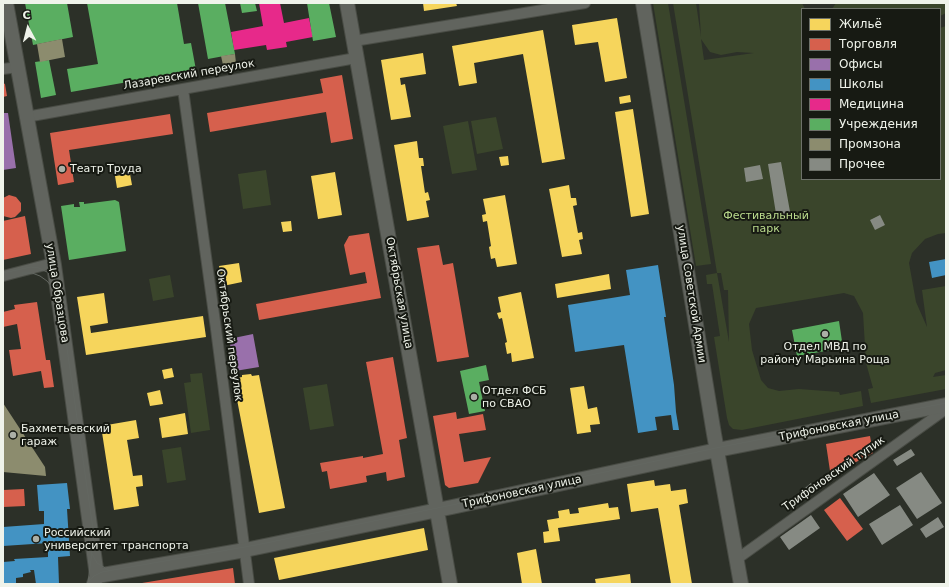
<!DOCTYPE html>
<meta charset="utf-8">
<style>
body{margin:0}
#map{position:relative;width:949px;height:587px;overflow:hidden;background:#2c3028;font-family:"DejaVu Sans",sans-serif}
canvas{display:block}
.frame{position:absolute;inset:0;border:4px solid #eff3ea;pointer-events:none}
.legend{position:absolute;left:801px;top:8px;width:140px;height:172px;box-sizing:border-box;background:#171a13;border:1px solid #6d7169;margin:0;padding:5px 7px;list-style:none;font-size:12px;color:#eff3ea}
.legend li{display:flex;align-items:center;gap:8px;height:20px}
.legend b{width:20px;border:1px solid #6d7169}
.north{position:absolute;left:8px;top:8px;width:40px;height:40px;-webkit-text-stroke:3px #171a13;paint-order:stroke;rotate:353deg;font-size:11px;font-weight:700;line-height:16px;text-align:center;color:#eff3ea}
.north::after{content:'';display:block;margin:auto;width:14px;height:18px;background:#eff3ea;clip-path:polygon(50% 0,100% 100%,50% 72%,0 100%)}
</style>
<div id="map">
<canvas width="949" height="587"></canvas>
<div class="frame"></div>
<ul class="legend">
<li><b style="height:11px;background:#f6d55c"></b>Жильё</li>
<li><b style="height:11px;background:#d6604d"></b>Торговля</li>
<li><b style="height:11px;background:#9970ab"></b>Офисы</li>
<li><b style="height:11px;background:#4393c3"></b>Школы</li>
<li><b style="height:11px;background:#e7298a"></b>Медицина</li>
<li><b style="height:11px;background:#5aae61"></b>Учреждения</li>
<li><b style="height:11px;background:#8c8c6e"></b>Промзона</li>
<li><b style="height:11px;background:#868a83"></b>Прочее</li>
</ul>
<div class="north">С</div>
</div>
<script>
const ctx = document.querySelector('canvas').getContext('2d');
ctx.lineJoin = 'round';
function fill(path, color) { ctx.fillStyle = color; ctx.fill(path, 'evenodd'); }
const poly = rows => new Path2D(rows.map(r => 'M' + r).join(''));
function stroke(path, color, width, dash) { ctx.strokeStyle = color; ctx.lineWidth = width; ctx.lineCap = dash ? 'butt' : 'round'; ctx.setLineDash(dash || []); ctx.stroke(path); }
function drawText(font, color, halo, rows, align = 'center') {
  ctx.font = font + ' "DejaVu Sans",sans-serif'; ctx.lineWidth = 4; ctx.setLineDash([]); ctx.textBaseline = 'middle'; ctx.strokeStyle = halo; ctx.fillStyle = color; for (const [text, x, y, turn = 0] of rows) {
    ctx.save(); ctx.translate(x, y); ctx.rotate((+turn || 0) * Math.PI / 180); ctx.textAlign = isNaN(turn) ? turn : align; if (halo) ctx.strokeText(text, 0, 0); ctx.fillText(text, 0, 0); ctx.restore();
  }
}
fill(poly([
 [653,3,668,3,711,264,696,266],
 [673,3,696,3,701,37,699,3,802,3,805,9,802,9,802,179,940,179,940,28,946,26,946,233,938,234,925,239,912,253,909,263,916,302,927,327,922,290,946,286,946,370,935,373,933,377,946,375,946,389,871,403,868,389,873,388,866,363,863,313,854,296,844,293,756,308,749,324,752,350,761,380,768,388,779,391,799,389,839,392,840,395,861,391,863,406,742,430,733,429,729,425,727,418,714,337,720,336,712,284,707,284,706,275,717,273],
 [701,39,710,52,721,55,737,52,754,53,704,60],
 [717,273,721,273,724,290,728,290,729,342],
 [836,3,946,3,946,13,940,16,940,9,832,9],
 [496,117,503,149,477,154,471,121],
 [468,121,477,170,452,174,443,126],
 [266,170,271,205,243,209,238,174],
 [170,275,174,297,153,301,149,279],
 [202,373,210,430,191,433,184,383,191,382,190,374],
 [327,384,334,426,310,430,303,388],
 [181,447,186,480,167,483,162,450]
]), '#3a452b');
fill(poly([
 [423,3,456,3,457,6,424,11],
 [617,18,627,78,605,82,598,42,575,45,572,25],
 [543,30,565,159,542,163,523,54,474,63,477,83,459,86,452,46],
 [423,53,426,74,400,78,401,85,405,84,411,117,391,120,381,60],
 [630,95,631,102,620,104,619,97],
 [633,109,649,214,631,217,615,112],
 [417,141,419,158,423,158,424,166,421,166,425,193,428,192,430,200,426,201,429,217,407,221,394,145],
 [508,156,509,165,501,166,499,157],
 [335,172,342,215,318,219,311,176],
 [130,174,132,185,117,188,115,176],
 [569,185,571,198,576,198,577,205,573,206,578,233,582,232,583,239,579,240,582,254,562,257,549,189],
 [505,195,517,264,497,267,495,258,491,259,489,247,491,246,487,221,483,222,482,215,486,214,483,199],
 [291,221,292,231,283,232,281,222],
 [239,263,242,282,223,286,219,266],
 [609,274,611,289,557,298,555,284],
 [521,292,534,358,512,362,511,353,507,354,505,343,507,342,502,318,499,319,497,313,501,312,498,297],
 [104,293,108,323,90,326,91,333,203,316,206,337,86,355,77,297],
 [172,368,174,377,164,379,162,370],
 [251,374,252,376,259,375,285,508,259,513,233,379,242,377,242,375],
 [584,386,588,409,597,407,600,424,590,425,591,432,577,434,570,388],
 [160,390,163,404,150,406,147,393],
 [185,413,188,434,162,438,159,418],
 [136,420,139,438,127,440,133,476,142,475,143,486,136,487,139,506,114,510,101,426],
 [654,480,655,486,670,484,671,491,686,489,688,503,679,505,692,584,671,584,658,508,631,512,627,484],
 [608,503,609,508,618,507,620,519,558,528,560,541,544,543,543,532,549,531,547,520,559,518,558,511,569,509,570,514,579,513,578,508],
 [424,528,428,550,279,580,274,558],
 [536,549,542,584,522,584,517,553],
 [630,574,631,584,596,584,595,579]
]), '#f6d55c');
fill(poly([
 [342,75,353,139,331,143,326,112,210,132,207,113,323,93,320,79],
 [3,83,5,84,7,96,3,97],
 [170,114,173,134,69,150,74,182,58,185,50,133],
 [9,195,16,197,21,203,21,211,15,217,11,218,3,216,3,198],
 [25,216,31,254,3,260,3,221],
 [369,233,381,298,259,320,256,304,367,283,365,272,350,275,344,245,349,236],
 [439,245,443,265,453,263,469,357,437,362,417,248],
 [37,302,46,360,50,360,54,387,44,388,41,371,13,376,9,350,21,349,17,324,3,327,3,312,15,309,14,305],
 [393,357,407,438,399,440,405,477,387,481,386,472,366,476,367,482,330,489,327,471,322,472,320,463,363,456,363,458,383,454,366,362],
 [456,412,457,419,483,414,486,430,459,434,464,462,491,457,478,483,449,488,445,485,433,416],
 [870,436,873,453,843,469,830,471,826,444],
 [24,489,25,506,3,507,3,490],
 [840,498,863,529,847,541,824,510],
 [233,568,235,584,142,584,142,583]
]), '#d6604d');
fill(poly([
 [3,113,8,113,16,168,3,170],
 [253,334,259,367,235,371,229,339]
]), '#9970ab');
fill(poly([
 [946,259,946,275,932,278,929,262],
 [658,265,666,317,664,317,674,385,676,412,679,430,673,430,671,415,655,417,657,430,638,433,624,345,575,352,568,305,630,295,626,270],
 [67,483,70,509,67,509,70,556,58,557,59,584,36,584,34,570,30,570,31,572,23,574,23,577,16,578,16,583,3,584,3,562,15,561,14,559,48,557,48,543,3,546,3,527,44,524,44,511,39,511,37,485]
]), '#4393c3');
fill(poly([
 [259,3,280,3,284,23,309,18,313,37,286,42,287,47,267,50,266,45,234,50,231,32,263,26]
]), '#e7298a');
fill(poly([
 [25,3,67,3,73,37,33,45],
 [87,3,177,3,184,44,191,43,196,70,71,92,67,69,98,64],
 [198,3,225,3,235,54,208,59],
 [240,3,255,3,257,11,242,13],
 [307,3,329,3,336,37,313,41],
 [49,60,56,95,41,98,35,62],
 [115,200,119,202,126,251,69,260,61,206,74,204,74,207,80,207,79,202,84,202,84,204],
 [839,321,843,348,797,356,792,330],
 [486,365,489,380,479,382,485,411,469,414,460,371]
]), '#5aae61');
fill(poly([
 [62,39,65,57,40,62,37,44],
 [235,54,236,63,223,65,221,56],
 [3,403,45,467,46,476,3,472]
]), '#8c8c6e');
fill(poly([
 [781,162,791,217,777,220,768,164],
 [760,165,763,179,746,182,744,168],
 [880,215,885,225,875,230,870,220],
 [911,449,915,455,897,466,893,460],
 [921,472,942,503,917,519,896,488],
 [874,473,890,495,858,517,843,494],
 [811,483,815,489,809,493,805,488],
 [900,505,913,525,882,545,869,524],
 [811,515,820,528,789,550,780,537],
 [938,517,944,527,926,538,920,529]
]), '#868a83');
const street = poly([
 [354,41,585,3],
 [3,69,18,67],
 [183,89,216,329,249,584],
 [26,117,356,58],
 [3,276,53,263],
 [737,559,946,409]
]);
const secondary = poly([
 [6,3,54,265,97,576,94,584],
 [347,3,450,584],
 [643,3,714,434,741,584],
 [97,576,245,550,452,507,717,450,946,405]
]);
stroke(street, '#494c45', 12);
stroke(secondary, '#494c45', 16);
stroke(street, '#61645e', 10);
stroke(secondary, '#61645e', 14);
stroke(poly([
 [3,273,31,267,39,268,47,272,54,278,58,286,94,536,88,583],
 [22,273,32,273,40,276,47,281,53,288,56,298],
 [91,552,97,563,110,571],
 [86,584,94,576,102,572,256,545,452,505,716,448,946,403]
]), '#636761', 1);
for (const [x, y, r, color] of [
 [62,169,4,"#abafa6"],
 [825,334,4,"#abafa6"],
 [474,397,4,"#abafa6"],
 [13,435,4,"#abafa6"],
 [36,539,4,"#abafa6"]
]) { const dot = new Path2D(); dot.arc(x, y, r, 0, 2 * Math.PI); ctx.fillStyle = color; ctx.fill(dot); stroke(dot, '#171a13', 1.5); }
drawText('11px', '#eff3ea', '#171a13', [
 ["Лазаревский переулок",189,75,-10],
 ["улица Образцова",57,293,81],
 ["Октябрьская улица",399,293,80],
 ["улица Советской Армии",691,294,81],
 ["Октябрьский переулок",229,335,82],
 ["Трифоновская улица",839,426,-11],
 ["Трифоновский тупик",834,474,-35],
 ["Трифоновская улица",522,492,-12]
]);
drawText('11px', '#eff3ea', '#171a13', [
 ["Театр Труда",70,169],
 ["Отдел МВД по",825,347,"center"],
 ["району Марьина Роща",825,360,"center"],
 ["Отдел ФСБ",482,391],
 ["по СВАО",482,404],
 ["Бахметьевский",21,429],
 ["гараж",21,442],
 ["Российский",44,533],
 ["университет транспорта",44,546]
], 'left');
drawText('11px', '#bbdc8d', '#171a13', [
 ["Фестивальный",766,216],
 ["парк",766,229]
]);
</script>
